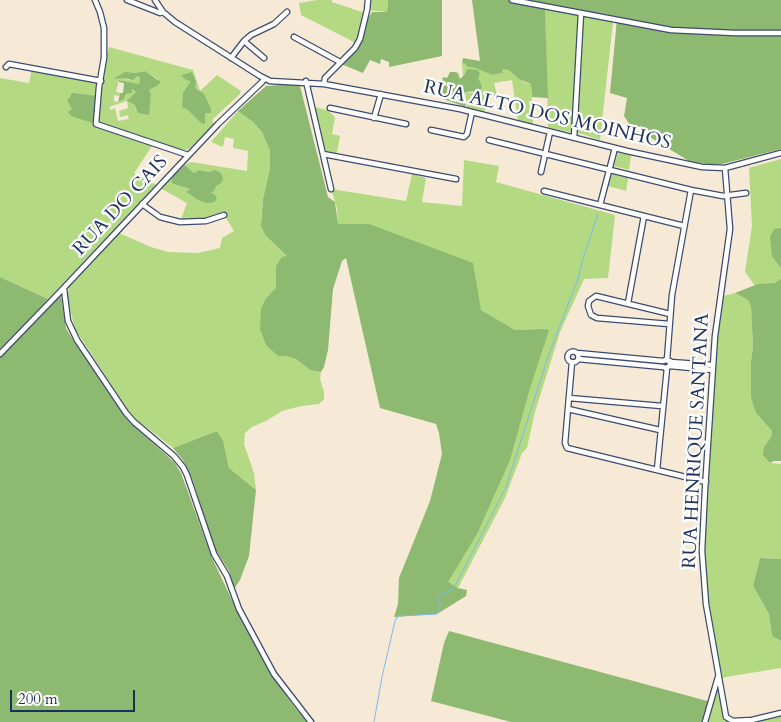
<!DOCTYPE html>
<style>
body{margin:0}
#map{position:relative;width:781px;height:722px;overflow:hidden;background:#f6ead6;font-family:Cardo,serif}
canvas{display:block}
.scale{position:absolute;left:10px;top:690px;width:125px;height:22px;box-sizing:border-box;border:2px solid #1b2f5e;border-top:0;padding-left:6px;font-size:15px;line-height:18px;white-space:nowrap;color:#1b2f5e;-webkit-text-stroke:4px #fff;paint-order:stroke}
</style>
<div id="map">
<canvas width="781" height="722"></canvas>
<div class="scale">200 m</div>
</div>
<script>
const ctx = document.querySelector('canvas').getContext('2d');
ctx.lineJoin = 'round';
function fill(path, color) { ctx.fillStyle = color; ctx.fill(path, 'evenodd'); }
const poly = rows => new Path2D(rows.map(r => 'M' + r).join(''));
function stroke(path, color, width, dash) { ctx.strokeStyle = color; ctx.lineWidth = width; ctx.lineCap = dash ? 'butt' : 'round'; ctx.setLineDash(dash || []); ctx.stroke(path); }
function drawText(font, color, halo, rows, align = 'center') {
  ctx.font = font + ' Cardo,serif'; ctx.lineWidth = 4.5; ctx.setLineDash([]); ctx.textBaseline = 'middle'; ctx.strokeStyle = halo; ctx.fillStyle = color; for (const [text, x, y, turn = 0] of rows) {
    ctx.save(); ctx.translate(x, y); ctx.rotate((+turn || 0) * Math.PI / 180); ctx.textAlign = isNaN(turn) ? turn : align; if (halo) ctx.strokeText(text, 0, 0); ctx.fillText(text, 0, 0); ctx.restore();
  }
}
fill(poly([
 [317,0,332,0,332,2,365,13,356,43,301,15,299,3],
 [368,0,388,0,387,12,367,10],
 [545,9,613,22,600,140,582,134,548,128],
 [109,47,193,70,200,91,217,75,241,91,239,95,212,120,214,124,189,149,184,150,154,143,134,173,156,185,48,299,0,277,0,78,29,83,32,68,100,81],
 [145,71,158,79,157,86,149,90,151,94,148,115,136,110,134,104,136,92,131,89,132,93,126,94,124,99,118,102,114,101,114,95,119,96,120,93,116,92,119,80,139,84,140,78,137,76,129,80,123,78,134,73],
 [127,101,128,108,119,111,120,117,128,115,129,119,118,121,115,108,111,110,109,107],
 [464,63,468,67,475,68,492,75,503,73,502,68,509,70,524,82,531,84,533,124,518,121,512,80,494,83,497,95,488,97,484,112,467,108,465,92,474,93,465,74,463,76,462,64],
 [315,107,327,110,335,117,332,134,340,136,337,153,326,151],
 [238,111,253,122,262,132,270,151,270,168,263,199,261,220,266,236,287,256,276,275,277,288,266,298,286,356,296,359,310,370,321,372,320,379,324,392,324,399,319,404,301,406,282,411,266,421,252,427,245,433,244,444,254,473,256,490,229,468,223,440,217,431,173,448,137,420,128,410,75,329,67,297,69,287,119,233,151,247,168,252,198,253,220,248,222,238,234,231,224,215,213,219,180,222,187,203,160,188,173,176,171,183,190,189,186,192,198,200,210,192,215,170,209,172,199,170,194,173,185,165,191,162,247,171,248,151,233,148,234,139,225,137,223,147,211,142],
 [618,153,631,155,629,170,614,166],
 [781,159,781,331,775,314,745,272,752,226,749,168],
 [464,160,499,166,496,182,615,215,608,278,584,279,560,332,535,412,527,448,522,453,505,498,458,588,447,582,543,329,515,330,481,310,369,224,338,225,337,208,331,189,406,201,412,174,426,178,422,202,462,206],
 [612,174,628,178,626,191,608,186],
 [735,293,748,300,751,307,753,347,751,361,751,377,756,413,772,431,771,437,764,447,770,463,781,464,781,559,760,558,753,586,769,614,772,636,781,641,781,668,720,678,729,720,781,715,781,722,705,722,719,676,714,654,711,616,702,551,711,407,720,297]
]), '#b3d983');
fill(poly([
 [388,0,442,0,442,56,389,67,389,62,381,59,380,64,370,60,363,73,341,64,356,50,366,22,372,12,387,12],
 [472,0,508,0,545,9,548,98,532,97,531,84,519,79,509,70,502,69,503,73,492,75,475,68,468,67,464,63,462,64,463,58,480,61],
 [523,0,781,0,781,149,722,164,707,164,689,161,630,125,624,116,627,98,610,93,617,19],
 [467,69,477,70,480,73,478,78,482,86,480,91,465,92,463,96,466,107,443,99,441,96,443,89,441,87,443,77,447,78,450,72,455,72,458,73,460,79,465,74],
 [145,71,161,82,157,86,149,90,151,94,149,115,138,113,134,104,127,101,136,92,132,89,132,93,126,94,124,99,118,102,120,93,123,93,124,83,119,82,119,80,139,84,140,78,137,76,133,80,123,78,113,79,125,72,134,73],
 [192,72,196,82,195,88,204,94,211,109,211,113,205,113,205,124,201,123,187,109,182,107,183,93,191,81,186,80,181,75],
 [295,84,300,86,328,197,335,202,338,224,369,224,473,263,481,310,515,330,543,329,549,330,530,388,510,460,477,534,448,582,458,588,467,590,466,596,437,614,394,617,398,604,399,578,430,501,442,454,439,433,436,424,380,408,346,258,342,261,333,289,328,350,324,367,321,372,310,370,296,359,286,356,278,356,266,345,260,329,261,309,266,298,276,288,276,266,282,257,287,256,266,236,261,226,263,199,270,168,270,151,262,132,253,122,238,111,266,86],
 [72,93,98,96,96,124,71,116,68,112,72,109,67,100,70,97],
 [185,165,194,173,199,170,209,172,215,170,221,173,223,179,221,183,216,186,214,191,211,192,217,197,215,202,207,203,198,200,186,192,190,189,171,183,173,176],
 [781,228,781,268,772,256,770,237,774,229],
 [0,277,48,299,2,349,0,348],
 [781,279,781,461,774,461,770,463,763,455,764,447,771,437,772,431,756,413,751,397,751,361,753,347,751,307,748,300,735,293,758,284,775,283],
 [61,296,66,328,70,335,131,423,174,462,181,473,212,558,232,600,278,684,296,709,308,722,0,722,0,357,51,303],
 [217,431,223,440,229,468,256,490,249,556,240,580,234,589,229,571,215,549,192,478,183,460,173,448],
 [760,558,781,559,781,641,772,636,769,614,753,586],
 [449,631,711,702,705,722,511,722,431,701,444,643]
]), '#8eb971');
stroke(poly([
 [374,722,382,677,395,621,398,616,437,614,440,607,438,599,440,594,452,590,455,586,506,487,550,351,578,279,582,262,598,213]
]), '#7db8ef', 1);
const minor = poly([
 [95,0,100,12,104,28,104,58,99,87,96,124,188,155],
 [127,0,160,13,163,12],
 [155,0,163,12,175,22,260,76,270,81,324,84,460,109,627,151,702,167,725,168,781,153],
 [512,0,671,30,735,33,781,33],
 [294,37,340,62],
 [244,41,264,58],
 [231,58,244,41,251,35,274,24,287,12],
 [6,67,9,64,101,81],
 [306,81,331,189],
 [324,84,325,78,355,48,360,39,367,10,368,0],
 [330,108,406,124],
 [374,118,381,94],
 [431,130,464,137,467,134,472,112],
 [574,138,581,13],
 [489,140,691,190],
 [323,154,456,179],
 [725,168,730,229,715,336,705,489,702,551,706,604,726,717,733,721,752,720,781,713],
 [541,172,550,132],
 [544,191,600,205,615,148],
 [142,204,160,217,180,222,206,221,224,215],
 [600,205,684,226],
 [64,289,68,321,77,340,126,413,134,422,174,456,183,467,187,475,214,554,227,576,239,609,274,674,311,722],
 [628,303,644,216],
 [669,324,597,318,591,315,588,306,589,301,596,296,670,314],
 '567.5 357a5.5 5.5 0 1 1 11 0a5.5 5.5 0 1 1-11 0Z',
 [577,353,663,361],
 [0,354,58,294,218,124,262,82,264,79],
 [578,359,663,367],
 [665,360,670,361,670,366],
 [667,360,672,295,691,190,723,196,746,193],
 [572,362,565,443,567,448,706,482],
 [670,362,713,365],
 [665,368,670,366,713,370],
 [569,398,662,406],
 [568,409,660,430],
 [657,470,667,368],
 [705,722,718,677]
]);
stroke(minor, '#3c4b70', 7);
stroke(minor, '#fff', 4.5);
drawText('19px', '#1b2f5e', '#fff', [
 ["RUA ALTO DOS MOINHOS",547,116,13],
 ["RUA DO CAIS",121,206,-47],
 ["RUA HENRIQUE SANTANA",697,441,-87]
]);
</script>
